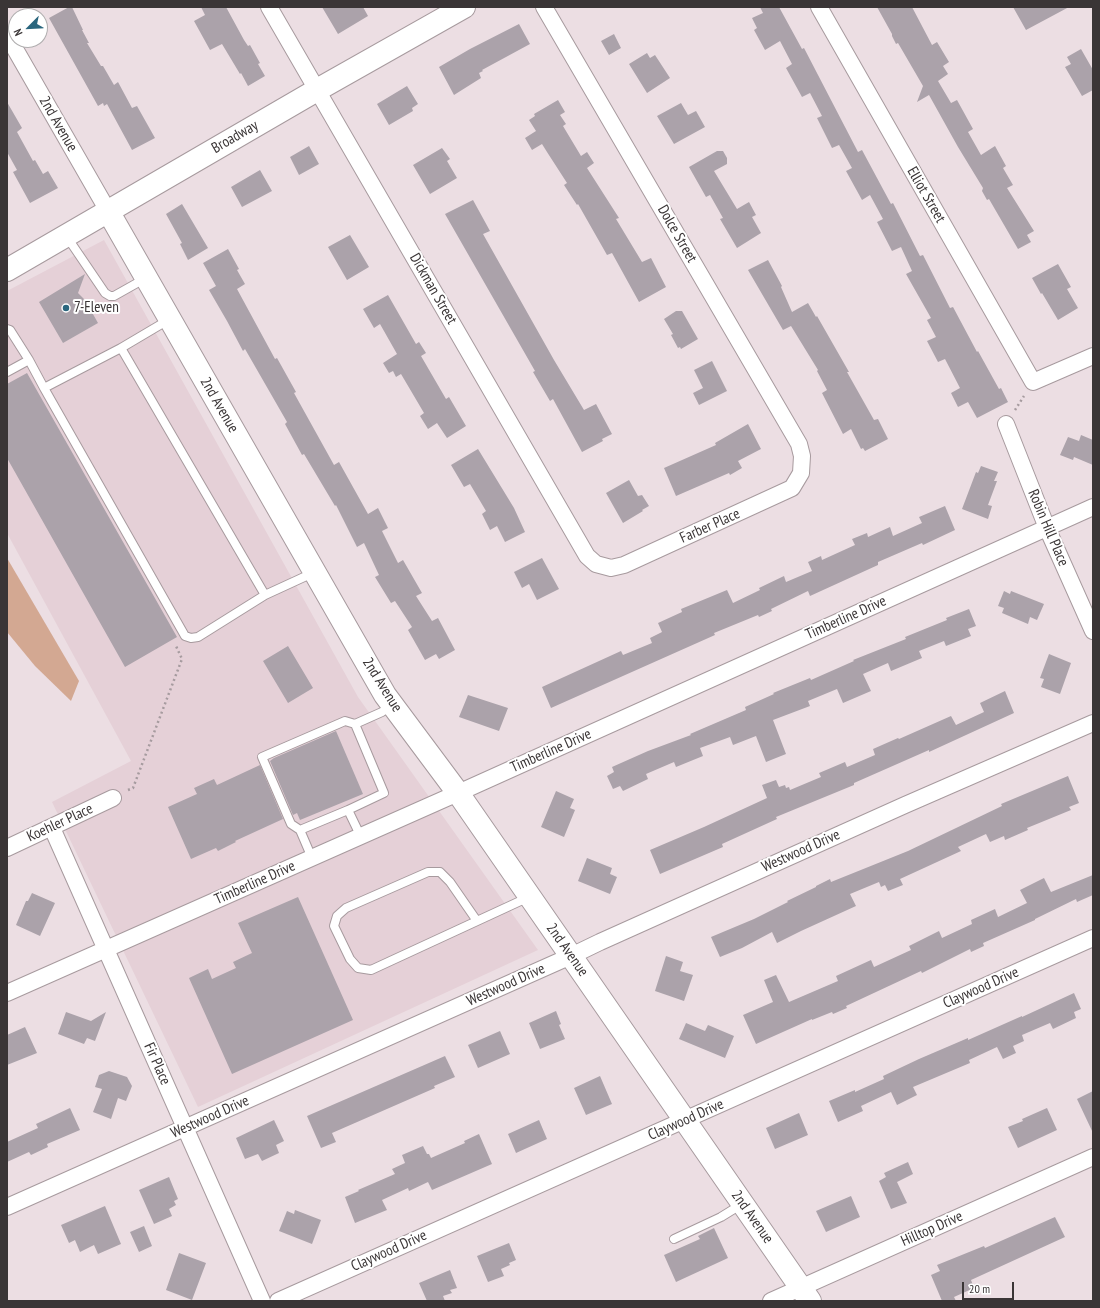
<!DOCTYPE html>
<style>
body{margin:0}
#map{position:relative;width:1100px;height:1308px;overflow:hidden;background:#ecdee3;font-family:"PT Sans Narrow",sans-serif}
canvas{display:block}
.frame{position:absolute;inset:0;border:8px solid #3a3536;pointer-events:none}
.north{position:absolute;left:8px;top:8px;width:40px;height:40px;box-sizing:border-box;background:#fff;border:1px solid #b0aeaf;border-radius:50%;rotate:246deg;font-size:11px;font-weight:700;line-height:16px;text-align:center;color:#3a3536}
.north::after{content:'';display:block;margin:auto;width:14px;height:18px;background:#2a667e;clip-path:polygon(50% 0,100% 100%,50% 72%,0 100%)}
.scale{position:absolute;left:962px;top:1282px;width:52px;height:18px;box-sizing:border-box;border:2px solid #3a3536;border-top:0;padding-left:5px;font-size:12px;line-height:14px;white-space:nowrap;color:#3a3536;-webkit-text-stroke:3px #fff;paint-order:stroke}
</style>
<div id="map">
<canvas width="1100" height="1308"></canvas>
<div class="frame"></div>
<div class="north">N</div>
<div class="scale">20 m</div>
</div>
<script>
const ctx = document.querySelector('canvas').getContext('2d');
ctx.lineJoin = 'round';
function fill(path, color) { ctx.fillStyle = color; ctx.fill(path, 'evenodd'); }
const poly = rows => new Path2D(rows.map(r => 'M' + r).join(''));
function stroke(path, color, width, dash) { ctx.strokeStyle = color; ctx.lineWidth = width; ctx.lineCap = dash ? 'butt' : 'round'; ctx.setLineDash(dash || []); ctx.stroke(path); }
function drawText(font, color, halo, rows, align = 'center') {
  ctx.font = font + ' "PT Sans Narrow",sans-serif'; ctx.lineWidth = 4; ctx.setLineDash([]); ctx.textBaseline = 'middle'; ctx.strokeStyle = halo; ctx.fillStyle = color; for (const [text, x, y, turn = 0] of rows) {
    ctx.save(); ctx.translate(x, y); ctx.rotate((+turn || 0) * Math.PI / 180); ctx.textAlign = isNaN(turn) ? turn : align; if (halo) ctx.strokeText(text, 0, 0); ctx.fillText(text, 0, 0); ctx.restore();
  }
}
fill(poly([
 [104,240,358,697,538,950,198,1107,52,802,131,761,7,533,7,291]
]), '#e5d0d7');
fill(poly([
 [7,558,79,681,71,701,35,666,7,632]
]), '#d3a892');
fill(poly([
 [69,7,72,7,83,30,82,30,89,43,87,43,101,66,103,66,114,85,118,82,132,108,137,106,155,138,132,150,107,104,104,106,103,103,98,106,49,18],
 [201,7,226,7,244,40,248,46,250,45,260,63,258,64,265,76,248,86,241,73,240,74,222,44,210,50,194,21,205,15],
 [322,7,363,7,368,16,338,34],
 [760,7,779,7,802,49,804,48,858,152,862,150,891,204,893,203,920,256,923,255,950,308,953,307,977,352,978,351,999,389,1001,388,1008,402,977,418,968,402,958,407,951,393,960,388,945,359,938,362,927,341,936,337,927,320,931,318,906,274,912,271,901,247,892,251,877,222,883,219,870,195,862,200,846,171,852,168,839,145,832,148,817,118,822,116,810,93,802,97,786,68,792,64,780,41,765,50,754,30,757,28,752,18,763,13],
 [877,7,912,7,932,45,937,42,949,62,943,66,948,74,938,81,951,103,957,100,973,129,968,132,981,155,995,146,1006,166,1003,168,1013,185,1007,188,1034,231,1027,235,1031,242,1018,249,989,199,987,200,982,191,983,188,958,147,929,95,917,102,923,86,898,43,896,44,892,36,892,34],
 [1013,7,1069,7,1026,30],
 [519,24,530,44,482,70,483,71,479,73,481,78,454,95,439,67,470,49],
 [614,34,621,48,609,55,601,41],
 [1081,49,1093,70,1093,90,1082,96,1065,67,1071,64,1067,57],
 [647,53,650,58,655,55,670,78,647,93,629,64],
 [407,86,418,104,412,108,413,111,389,125,377,104],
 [558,100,565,112,560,115,566,124,563,126,581,156,587,152,594,163,587,168,619,218,616,219,642,262,651,258,666,287,639,302,612,253,607,255,578,204,577,205,564,185,567,183,547,152,542,144,532,150,525,138,536,131,529,120,535,116,534,114],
 [7,102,22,128,17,132,33,161,35,160,43,174,48,171,58,188,30,203,13,172,17,170,7,152],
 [681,103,688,115,696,111,705,127,674,144,657,116],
 [309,146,319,164,299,175,290,157],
 [442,148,450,159,447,161,457,178,430,194,413,165],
 [717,151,723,151,727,158,727,164,714,171,737,209,749,202,756,215,752,217,761,233,737,248,720,219,723,218,710,195,706,197,689,167],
 [260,170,272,191,242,207,231,187],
 [473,200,490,231,483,234,554,360,584,410,596,404,612,434,602,439,603,441,582,452,553,399,550,401,533,372,535,371,445,214],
 [182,204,208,248,188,260,180,244,182,243,166,214],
 [350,235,369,267,347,280,328,247],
 [228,249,239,269,237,270,245,284,237,289,275,359,277,358,296,392,294,393,334,465,339,462,368,514,378,508,388,528,382,531,398,563,403,560,422,593,416,596,432,621,438,618,455,650,439,659,436,654,425,660,408,630,412,627,395,601,391,603,375,577,379,575,364,543,357,547,336,505,335,506,304,454,302,455,285,424,287,422,245,349,243,351,227,321,209,290,216,286,203,263],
 [768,260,782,286,781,287,792,312,808,303,816,317,817,316,849,372,847,372,874,420,878,419,888,439,865,451,863,448,861,449,851,429,843,434,822,393,827,390,817,371,818,370,791,326,783,330,748,270],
 [1058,264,1071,287,1067,289,1078,308,1058,320,1042,293,1041,294,1032,278],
 [85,274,78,293,85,300,98,323,63,343,39,302],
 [388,295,416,344,419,342,426,353,421,356,446,399,449,397,466,426,447,438,437,423,428,429,420,416,424,413,401,374,396,377,393,371,389,373,383,363,397,354,380,324,374,328,363,309],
 [676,311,682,311,698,339,681,349,680,347,678,348,671,335,673,334,664,319],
 [712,361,727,391,699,405,693,393,703,388,694,370],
 [27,373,177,637,125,667,7,458,7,384],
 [748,424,761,449,738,461,742,468,730,475,729,473,676,496,664,468,716,445,715,443],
 [1081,435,1093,440,1093,465,1074,457,1073,460,1060,455,1068,437,1079,441],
 [478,449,514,508,525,532,505,542,497,526,490,530,482,514,486,511,470,484,464,487,451,465],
 [981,466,998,472,994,481,997,481,988,505,992,506,988,519,962,509,976,472,978,473],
 [629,480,638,496,642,495,649,506,642,510,643,511,623,523,606,493],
 [945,506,955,530,923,545,922,543,878,562,878,565,810,596,808,591,771,609,772,611,759,617,758,615,714,633,715,635,551,708,542,687,621,651,623,655,652,643,650,638,662,632,658,623,682,612,681,609,727,590,733,603,760,590,759,588,784,576,786,582,812,571,808,562,821,556,822,560,855,545,852,539,867,533,868,537,890,527,893,536,922,523,919,517],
 [542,558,559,589,537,600,529,584,522,588,514,572],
 [1004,591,1010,594,1011,591,1044,604,1037,620,1030,617,1028,624,1002,613,1004,608,998,606],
 [969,609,976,626,968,629,971,636,946,646,944,641,919,651,922,658,891,671,888,663,863,674,871,691,843,703,837,689,808,701,810,706,773,720,786,754,766,762,756,736,733,745,730,737,700,748,703,756,676,767,674,762,646,774,648,779,623,791,620,786,613,789,607,776,614,772,612,767,648,751,691,735,690,734,746,710,745,707,774,694,773,693,810,678,811,680,854,661,853,660,906,639,905,637,947,620,946,618],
 [288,646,313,688,288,703,263,661],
 [1049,654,1071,663,1060,694,1041,687,1044,679,1040,678],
 [1005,691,1014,713,929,752,929,750,854,783,854,785,776,817,777,819,722,844,723,847,660,874,650,850,704,827,767,798,762,785,776,780,779,787,785,785,786,788,789,787,790,790,821,777,819,773,845,762,847,767,875,755,873,749,898,738,899,739,951,716,956,725,984,712,980,703],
 [468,695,508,708,499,731,459,717],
 [336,731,363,794,300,820,297,813,293,815,270,761,274,758],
 [260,765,283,819,235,841,236,842,218,851,216,848,191,859,168,807,197,794,194,788,214,779,217,785],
 [1068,776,1079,803,1069,807,1071,810,1027,828,1028,830,1005,840,1004,836,990,842,986,834,958,847,961,851,900,879,903,885,888,891,885,885,881,887,879,882,850,894,856,906,801,931,777,943,772,932,742,948,720,957,711,937,754,919,788,902,787,901,816,887,816,886,830,879,831,882,908,851,1002,806,1001,804],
 [556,791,574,799,570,808,575,810,564,837,541,827],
 [587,858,612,868,610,874,617,877,610,894,578,881],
 [1093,875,1093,895,1077,902,1076,899,1035,919,1035,920,983,943,984,946,971,952,970,949,922,973,921,971,846,1006,847,1008,833,1014,832,1012,812,1020,812,1019,756,1044,743,1015,773,1002,764,980,776,975,789,1002,838,981,836,976,871,960,874,967,911,950,909,946,939,931,942,938,972,924,971,920,995,909,998,917,1027,903,1020,890,1044,878,1051,892],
 [32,893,55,903,40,936,16,925,26,901,28,901],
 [298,897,353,1020,232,1074,189,978,208,969,212,979,236,968,233,962,252,953,238,923],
 [666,956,683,962,680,971,693,975,684,1001,655,991],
 [1074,993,1081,1009,1074,1012,1076,1018,1053,1029,1050,1023,1022,1035,1024,1041,1013,1046,1016,1053,1003,1059,997,1047,969,1060,970,1063,913,1087,917,1095,897,1105,891,1092,861,1106,863,1111,838,1122,829,1101,855,1090,855,1092,884,1079,883,1076,919,1059,968,1038,968,1040,1022,1016,1022,1017],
 [556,1011,561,1024,559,1025,565,1039,540,1049,529,1023],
 [66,1012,91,1021,106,1012,95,1041,87,1038,84,1044,58,1034],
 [686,1023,705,1031,708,1025,734,1036,725,1058,679,1039],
 [25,1027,37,1053,7,1065,7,1035],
 [500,1031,510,1054,478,1068,468,1045],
 [445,1056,455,1077,434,1086,435,1088,332,1133,336,1142,321,1148,307,1116],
 [109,1071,127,1077,132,1086,126,1101,118,1098,111,1119,93,1112,102,1089,95,1087,99,1075],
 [600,1076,612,1104,586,1115,574,1088],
 [1093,1091,1093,1133,1077,1099],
 [70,1108,80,1130,47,1144,48,1147,31,1155,29,1152,7,1162,7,1142,38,1128,36,1124],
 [1047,1108,1057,1130,1018,1148,1008,1127,1023,1121,1022,1119],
 [799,1113,808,1135,775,1149,766,1128],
 [274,1120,284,1141,276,1145,279,1153,262,1161,258,1154,245,1159,236,1138],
 [539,1120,547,1139,516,1153,508,1134],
 [479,1134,492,1164,432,1190,428,1182,409,1191,408,1188,382,1200,387,1210,355,1223,345,1197,359,1191,358,1190,395,1174,392,1169,405,1163,402,1155,423,1146,427,1154,429,1154,431,1158,465,1143,464,1141],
 [908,1162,913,1174,897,1182,907,1203,891,1209,879,1181,886,1177,884,1173],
 [169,1177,178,1199,174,1201,176,1205,169,1209,172,1216,154,1224,139,1190],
 [851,1196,860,1217,826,1232,816,1211],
 [105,1206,121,1244,98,1254,94,1245,80,1252,75,1240,69,1243,61,1225],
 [295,1210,321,1220,312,1244,279,1231,287,1211,294,1214],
 [1055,1217,1065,1237,971,1280,974,1288,954,1297,956,1301,942,1301,931,1275,940,1271,937,1265,984,1246,985,1248],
 [144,1226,152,1246,139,1252,130,1232],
 [714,1228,728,1258,676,1282,664,1255,700,1239,698,1236],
 [509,1243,516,1260,509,1263,510,1265,501,1269,504,1276,488,1282,477,1256],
 [179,1253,206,1263,192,1300,166,1290],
 [450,1270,457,1288,450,1290,452,1293,443,1296,445,1301,427,1301,419,1283]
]), '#aba2aa');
const lane = poly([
 [67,237,105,293,110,296,114,296,146,278],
 [170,319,121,348,265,595,315,572],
 [7,329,10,330,29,360],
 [7,372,29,360,44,388,121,348],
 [44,388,185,636,191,638,198,637,265,595],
 [300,830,291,824,262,757,345,721,355,724],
 [361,837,348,810,384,793,355,724,382,712,392,705],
 [312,858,300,830,348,810],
 [477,921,450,882,440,872,428,872,346,908,337,916,334,926,350,959,358,968,371,970,529,897],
 [674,1239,721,1217,742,1204]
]);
const street = poly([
 [269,7,587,556,596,564,611,568,624,565,792,488,801,473,802,456,799,444,544,7],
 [819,7,1033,382,1093,356],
 [7,35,108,211],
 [1006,424,1047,528,1093,631],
 [52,828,262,1301],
 [7,848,113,798],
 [7,993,458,793,1093,507],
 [7,1207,571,956,600,942,905,805,1093,723],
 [278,1301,1093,938],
 [771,1301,1093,1157]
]);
const secondary = poly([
 [108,211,385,695,458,793,810,1301],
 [7,270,317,90,464,7]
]);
stroke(lane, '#a79a9e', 10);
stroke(street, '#a79a9e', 18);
stroke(secondary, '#a79a9e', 24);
stroke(poly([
 [1015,410,1024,396],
 [128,790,133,788,182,659,176,646]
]), '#a69b9f', 2.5, [2, 3]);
stroke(lane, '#fff', 8);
stroke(street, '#fff', 16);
stroke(secondary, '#fff', 22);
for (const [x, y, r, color] of [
 [66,308,4,"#2a667e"]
]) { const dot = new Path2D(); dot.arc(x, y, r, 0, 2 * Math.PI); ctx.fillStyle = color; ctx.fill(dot); stroke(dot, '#fff', 1.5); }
drawText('15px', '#3a3536', '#fff', [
 ["2nd Avenue",58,124,60],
 ["Broadway",235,137,-30],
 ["Elliot Street",926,195,60],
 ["Dolce Street",677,234,60],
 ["Dickman Street",433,289,60],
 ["2nd Avenue",219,405,60],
 ["Farber Place",710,526,-24],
 ["Robin Hill Place",1048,528,67],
 ["Timberline Drive",846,618,-24],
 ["2nd Avenue",382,685,58],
 ["Timberline Drive",551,751,-24],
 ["Koehler Place",60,823,-25],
 ["Westwood Drive",801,851,-24],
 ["Timberline Drive",255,883,-24],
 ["2nd Avenue",567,950,55],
 ["Westwood Drive",506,985,-24],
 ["Claywood Drive",981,988,-24],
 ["Fir Place",157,1064,66],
 ["Westwood Drive",210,1117,-24],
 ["Claywood Drive",686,1120,-24],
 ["2nd Avenue",752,1217,55],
 ["Hilltop Drive",932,1229,-24],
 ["Claywood Drive",389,1251,-24]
]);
drawText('15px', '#3a3536', '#fff', [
 ["7-Eleven",74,308]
], 'left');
</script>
